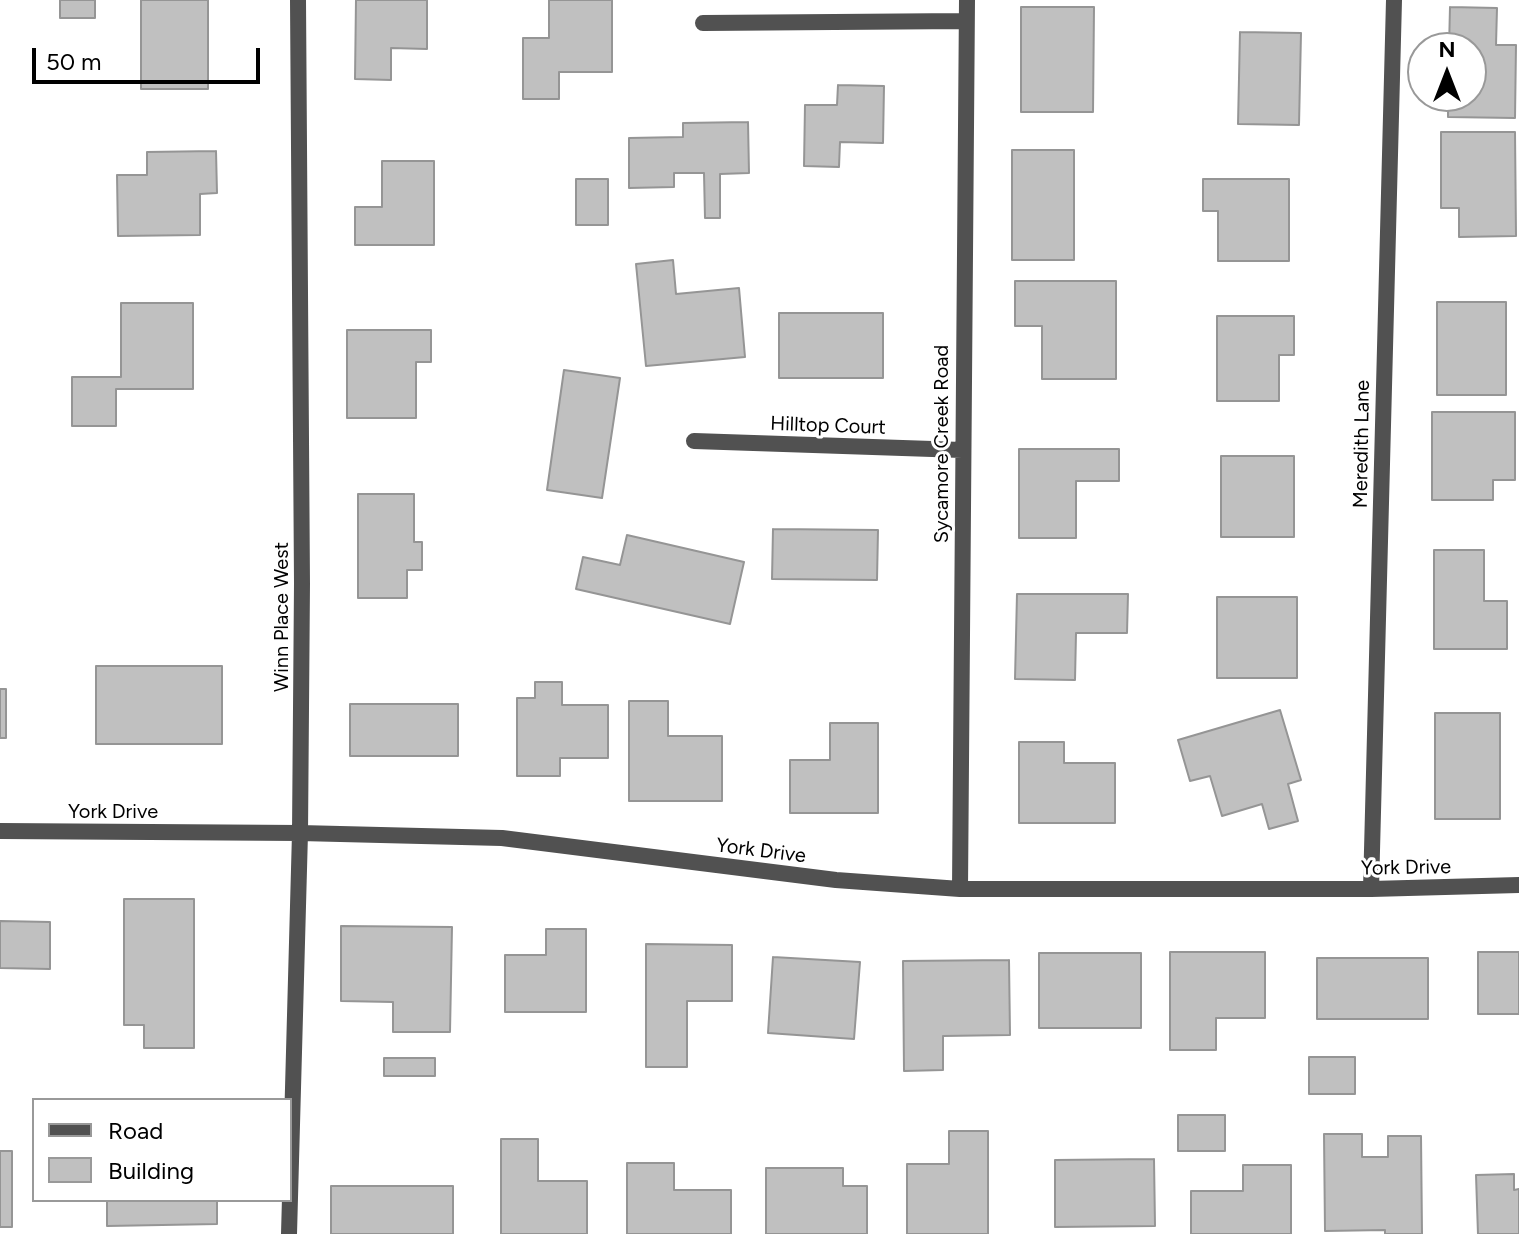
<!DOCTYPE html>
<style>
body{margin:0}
#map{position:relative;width:1519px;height:1234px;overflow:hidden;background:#fff;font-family:Figtree,sans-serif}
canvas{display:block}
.legend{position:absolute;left:32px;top:1098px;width:260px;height:104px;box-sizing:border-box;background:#fff;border:2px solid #999;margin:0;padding:10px 14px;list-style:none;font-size:24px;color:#000}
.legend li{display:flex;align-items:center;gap:16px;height:40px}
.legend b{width:40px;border:2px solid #999}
.north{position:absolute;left:1407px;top:32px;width:80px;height:80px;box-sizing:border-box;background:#fff;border:2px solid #999;border-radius:50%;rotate:0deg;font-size:22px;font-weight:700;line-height:32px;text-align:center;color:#000}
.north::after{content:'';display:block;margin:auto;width:28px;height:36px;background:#000;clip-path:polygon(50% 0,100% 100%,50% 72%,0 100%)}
.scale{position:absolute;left:32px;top:48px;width:228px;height:36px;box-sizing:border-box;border:4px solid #000;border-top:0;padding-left:10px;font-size:24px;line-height:28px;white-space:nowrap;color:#000;-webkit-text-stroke:6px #fff;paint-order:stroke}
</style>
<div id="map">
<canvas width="1519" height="1234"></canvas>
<ul class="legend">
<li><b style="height:10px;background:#515151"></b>Road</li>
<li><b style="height:22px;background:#c0c0c0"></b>Building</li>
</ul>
<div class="north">N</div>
<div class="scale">50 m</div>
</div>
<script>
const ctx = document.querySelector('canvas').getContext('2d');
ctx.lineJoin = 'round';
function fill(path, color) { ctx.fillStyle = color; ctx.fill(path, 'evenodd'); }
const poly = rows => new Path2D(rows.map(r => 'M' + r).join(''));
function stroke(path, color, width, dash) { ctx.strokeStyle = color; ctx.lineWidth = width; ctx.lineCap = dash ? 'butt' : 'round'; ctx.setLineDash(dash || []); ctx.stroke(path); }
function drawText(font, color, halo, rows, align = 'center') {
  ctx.font = font + ' Figtree,sans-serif'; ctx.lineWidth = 6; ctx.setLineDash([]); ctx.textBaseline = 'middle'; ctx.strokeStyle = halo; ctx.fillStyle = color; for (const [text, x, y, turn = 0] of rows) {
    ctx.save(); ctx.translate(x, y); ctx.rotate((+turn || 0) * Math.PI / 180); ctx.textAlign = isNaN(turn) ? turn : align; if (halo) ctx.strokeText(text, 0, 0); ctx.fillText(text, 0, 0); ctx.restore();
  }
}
const building = poly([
 [60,0,95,0,95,18,60,18,60,0],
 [141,0,208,0,208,89,141,89,141,0],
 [356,0,427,0,427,49,391,48,391,80,355,79,356,0],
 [549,0,612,0,612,72,559,72,559,99,523,99,523,38,549,38,549,0],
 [1021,7,1094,7,1093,112,1021,112,1021,7],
 [1450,7,1497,8,1496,45,1516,45,1515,118,1448,117,1448,96,1471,96,1471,48,1449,48,1450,7],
 [1240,32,1301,33,1299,125,1238,124,1240,32],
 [838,85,884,86,883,143,840,142,839,167,804,166,805,105,837,105,838,85],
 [748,122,749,173,720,174,720,218,705,218,704,173,674,173,674,187,629,188,629,138,683,137,683,123,748,122],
 [1441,132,1515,132,1516,236,1459,237,1459,208,1441,208,1441,132],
 [1012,150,1074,150,1074,260,1012,260,1012,150],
 [216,151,217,193,200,194,200,235,118,236,117,175,147,175,147,152,216,151],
 [382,161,434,161,434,245,355,245,355,207,382,207,382,161],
 [576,179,608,179,608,225,576,225,576,179],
 [1203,179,1289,179,1289,261,1218,261,1218,211,1203,211,1203,179],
 [673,260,676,294,739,288,745,357,646,366,636,264,673,260],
 [1015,281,1116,281,1116,379,1042,379,1042,326,1015,326,1015,281],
 [1437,302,1506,302,1506,395,1437,395,1437,302],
 [121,303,193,303,193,389,116,389,116,426,72,426,72,377,121,377,121,303],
 [779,313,883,313,883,378,779,378,779,313],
 [1217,316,1294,316,1294,355,1279,355,1279,401,1217,401,1217,316],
 [347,330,431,330,431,362,416,362,416,418,347,418,347,330],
 [564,370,620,378,602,498,547,490,564,370],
 [1432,412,1515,412,1515,480,1493,480,1493,500,1432,500,1432,412],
 [1019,449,1119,449,1119,481,1076,481,1076,538,1019,538,1019,449],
 [1221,456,1294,456,1294,537,1221,537,1221,456],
 [358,494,414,494,414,542,422,542,422,570,407,570,407,598,358,598,358,494],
 [773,529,878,530,877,580,772,579,773,529],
 [627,535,744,562,730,624,576,589,583,557,620,565,627,535],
 [1434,550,1484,550,1484,601,1507,601,1507,649,1434,649,1434,550],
 [1017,594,1128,594,1127,633,1076,633,1075,680,1015,679,1017,594],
 [1217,597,1297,597,1297,678,1217,678,1217,597],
 [96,666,222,666,222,744,96,744,96,666],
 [535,682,562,682,562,705,608,705,608,758,560,758,560,776,517,776,517,698,535,698,535,682],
 [0,689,6,689,6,738,0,738,0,689],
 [629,701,668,701,668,736,722,736,722,801,629,801,629,701],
 [350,704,458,704,458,756,350,756,350,704],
 [1280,710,1301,780,1288,784,1298,821,1269,829,1262,804,1222,816,1210,776,1190,781,1178,740,1280,710],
 [1435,713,1500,713,1500,819,1435,819,1435,713],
 [830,723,878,723,878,813,790,813,790,760,830,760,830,723],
 [1019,742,1064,742,1064,763,1115,763,1115,823,1019,823,1019,742],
 [124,899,194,899,194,1048,144,1048,144,1025,124,1025,124,899],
 [0,921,50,922,50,969,0,968,0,921],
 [341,926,452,927,450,1032,393,1032,393,1002,341,1001,341,926],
 [546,929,586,929,586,1012,505,1012,505,955,546,955,546,929],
 [646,944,732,945,732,1001,687,1001,687,1067,646,1067,646,944],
 [1170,952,1265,952,1265,1018,1216,1018,1216,1050,1170,1050,1170,952],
 [1478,952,1519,952,1519,1014,1478,1014,1478,952],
 [1039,953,1141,953,1141,1028,1039,1028,1039,953],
 [773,957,860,962,854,1039,768,1033,773,957],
 [1317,958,1428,958,1428,1019,1317,1019,1317,958],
 [1009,960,1010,1035,943,1036,943,1070,904,1071,903,961,1009,960],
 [1309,1057,1355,1057,1355,1094,1309,1094,1309,1057],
 [384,1058,435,1058,435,1076,384,1076,384,1058],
 [1178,1115,1225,1115,1225,1151,1178,1151,1178,1115],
 [949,1131,988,1131,988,1234,907,1234,907,1164,949,1164,949,1131],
 [1324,1134,1362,1134,1362,1157,1388,1157,1388,1136,1421,1136,1422,1234,1385,1234,1385,1230,1325,1231,1324,1134],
 [501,1139,538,1139,538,1181,587,1181,587,1234,501,1234,501,1139],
 [0,1151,12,1151,12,1227,0,1227,0,1151],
 [1154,1159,1155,1226,1055,1227,1055,1160,1154,1159],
 [627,1163,674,1163,674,1190,731,1190,731,1234,627,1234,627,1163],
 [1243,1165,1291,1165,1291,1234,1191,1234,1191,1191,1243,1191,1243,1165],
 [766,1168,843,1168,843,1186,867,1186,867,1234,766,1234,766,1168],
 [1514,1174,1514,1190,1519,1189,1519,1234,1478,1234,1476,1175,1514,1174],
 [331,1186,453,1186,453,1234,331,1234,331,1186],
 [107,1200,217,1200,217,1224,107,1226,107,1200]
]);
fill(building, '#c0c0c0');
stroke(building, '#959595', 2);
stroke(poly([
 [703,23,965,21],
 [694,441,962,450],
 [0,831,300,833,502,838,836,880,960,889,1371,889,1519,885],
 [960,889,967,0],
 [1371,889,1394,0],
 [289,1234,300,833,302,583,298,0]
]), '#515151', 16);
drawText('20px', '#000', '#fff', [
 ["Hilltop Court",828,426,2],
 ["Sycamore Creek Road",942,444,-90],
 ["Meredith Lane",1362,444,-89],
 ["Winn Place West",282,617,-90],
 ["York Drive",113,812],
 ["York Drive",761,851,7],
 ["York Drive",1406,868,-1]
]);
</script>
